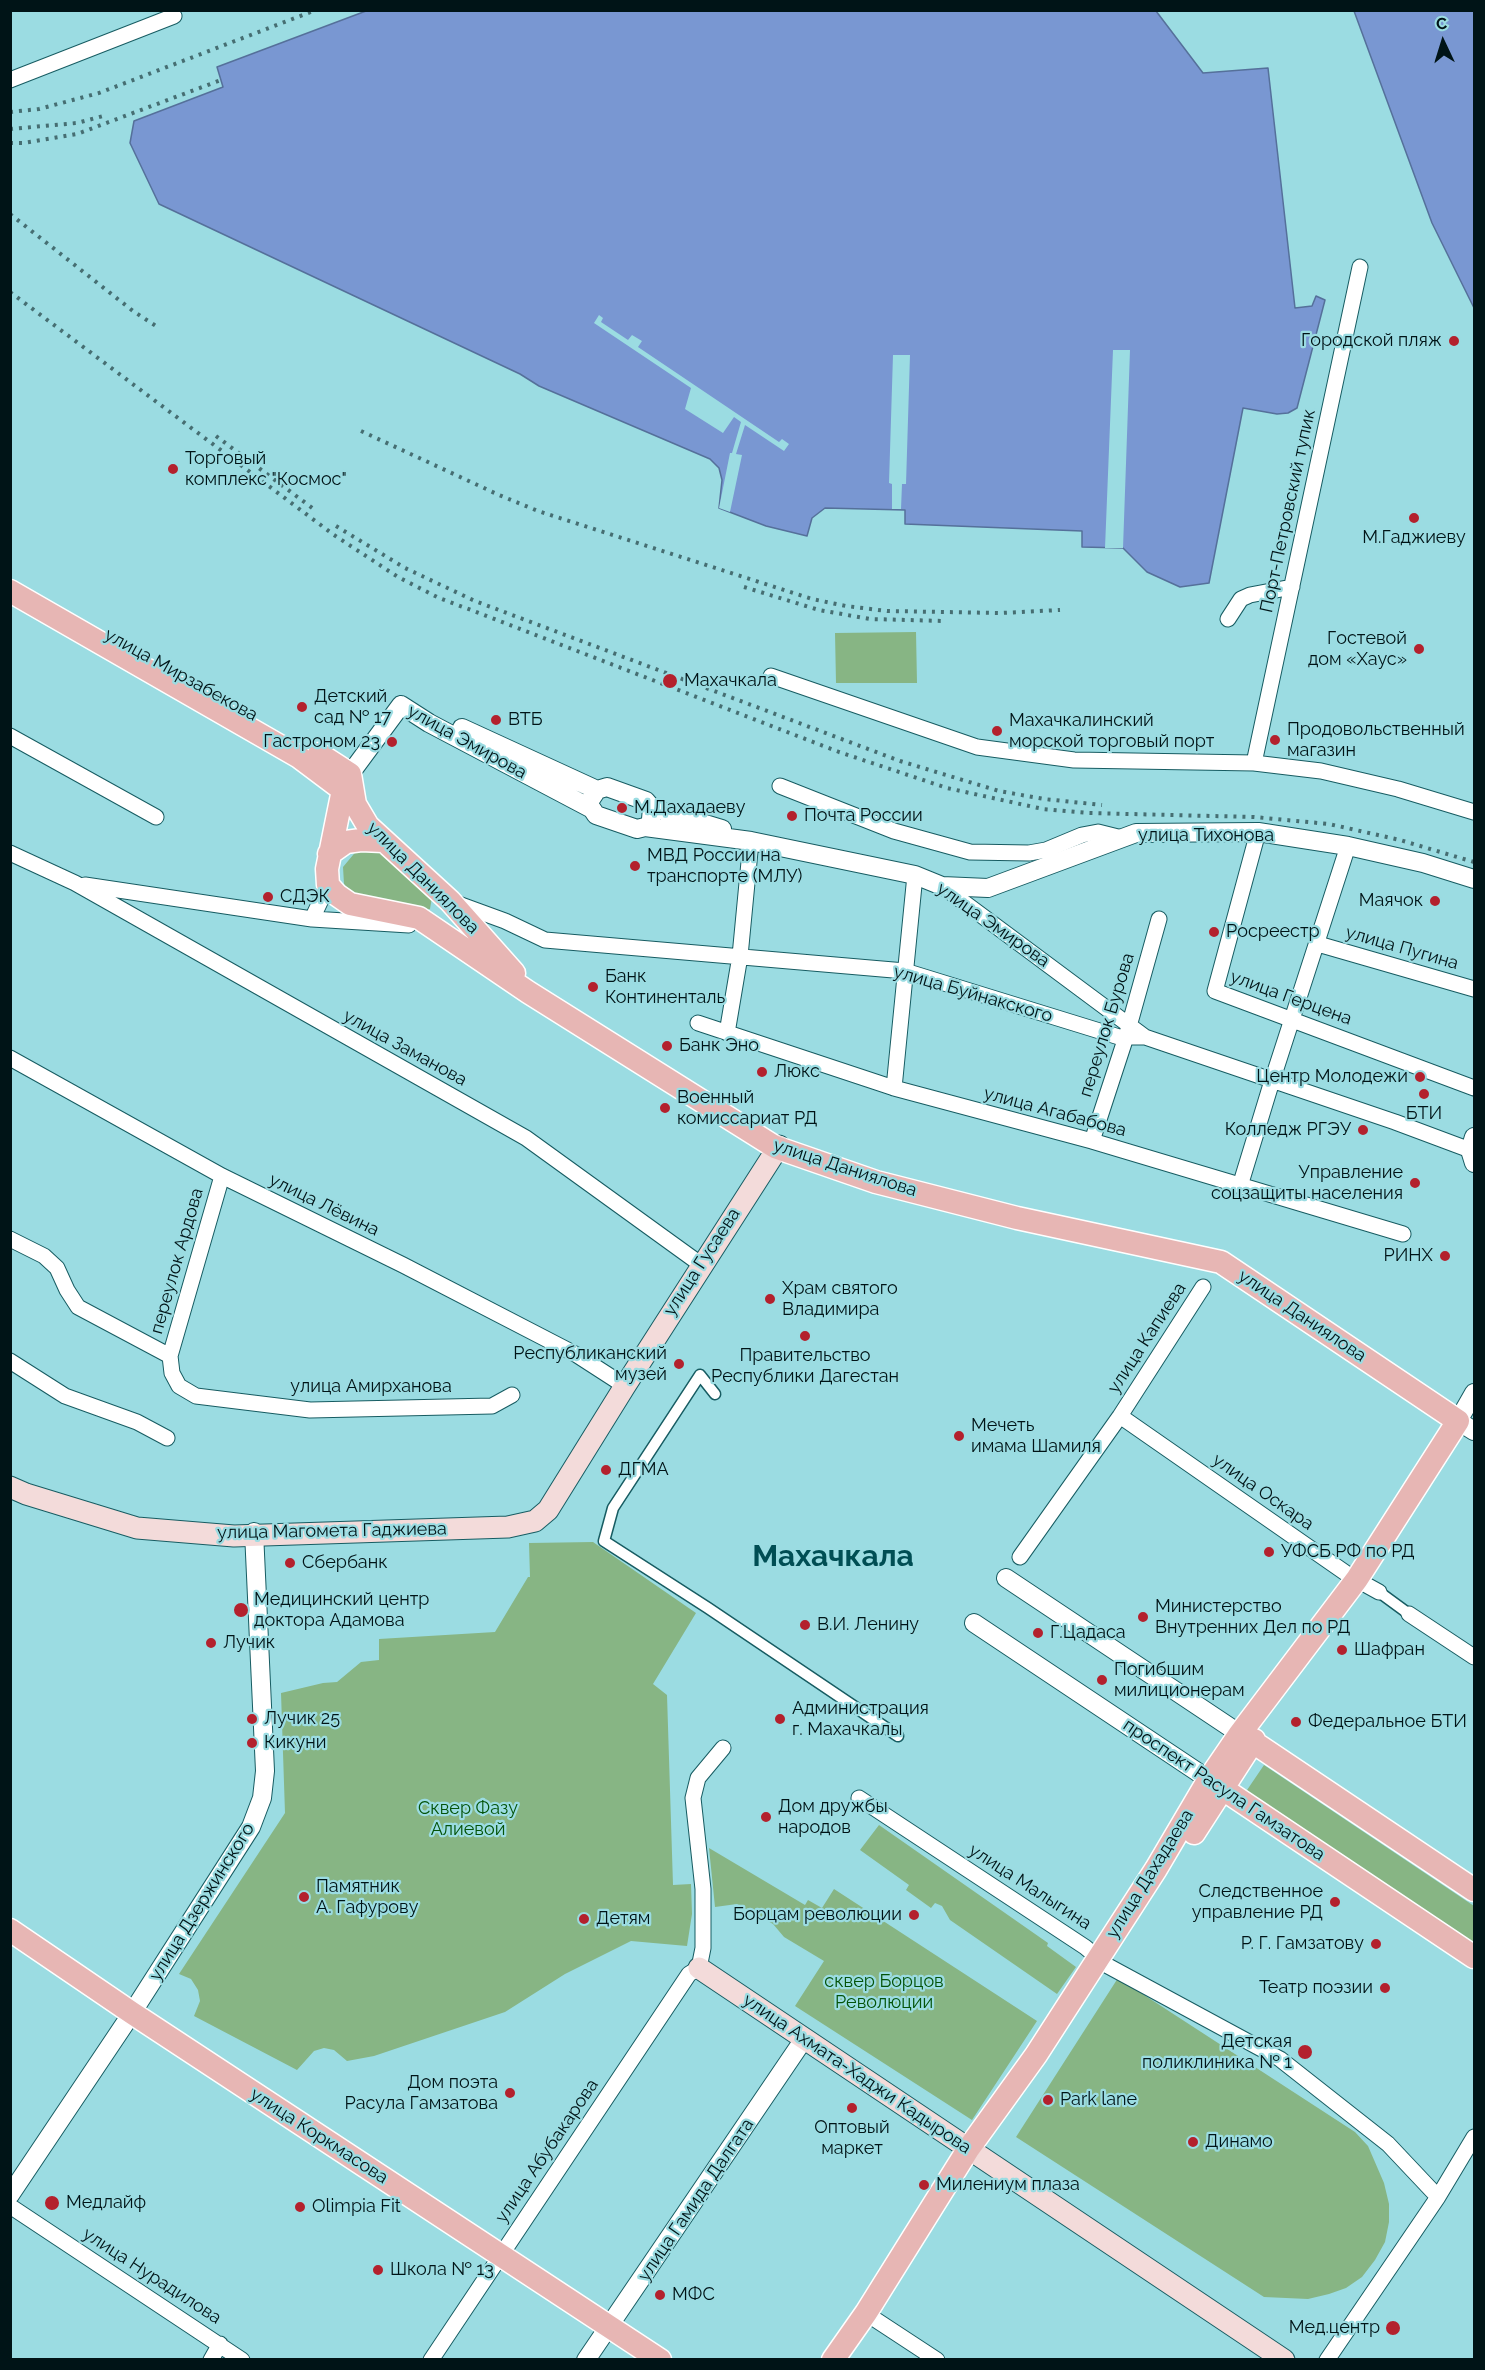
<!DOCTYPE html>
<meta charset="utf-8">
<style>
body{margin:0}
#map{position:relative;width:1485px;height:2370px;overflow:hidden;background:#9bdce2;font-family:Raleway,sans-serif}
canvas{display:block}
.frame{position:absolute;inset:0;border:12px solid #001417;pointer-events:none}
.north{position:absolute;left:1413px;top:12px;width:60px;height:60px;-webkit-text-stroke:4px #9bdce2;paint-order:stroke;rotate:356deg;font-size:16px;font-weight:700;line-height:24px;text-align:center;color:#001417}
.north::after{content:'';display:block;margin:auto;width:21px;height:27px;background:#001417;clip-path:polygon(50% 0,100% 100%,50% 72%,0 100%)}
</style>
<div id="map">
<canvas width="1485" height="2370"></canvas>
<div class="frame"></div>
<div class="north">С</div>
</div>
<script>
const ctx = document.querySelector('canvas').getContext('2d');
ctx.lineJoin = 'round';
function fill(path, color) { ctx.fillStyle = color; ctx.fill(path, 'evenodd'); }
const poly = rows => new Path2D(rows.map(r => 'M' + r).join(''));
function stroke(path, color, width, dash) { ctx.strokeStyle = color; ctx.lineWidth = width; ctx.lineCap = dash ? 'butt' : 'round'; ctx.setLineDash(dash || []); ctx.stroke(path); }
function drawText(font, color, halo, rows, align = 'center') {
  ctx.font = font + ' Raleway,sans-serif'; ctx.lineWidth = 4.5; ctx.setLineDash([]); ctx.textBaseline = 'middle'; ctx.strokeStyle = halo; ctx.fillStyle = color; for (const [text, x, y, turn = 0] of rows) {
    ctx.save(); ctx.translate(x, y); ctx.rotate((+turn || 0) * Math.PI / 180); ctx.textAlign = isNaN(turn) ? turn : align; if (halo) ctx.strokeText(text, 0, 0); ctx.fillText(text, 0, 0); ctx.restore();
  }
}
fill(poly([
 [916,632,917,683,836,683,835,633],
 [358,849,381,850,432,897,430,909,427,910,354,894,350,891,344,884,343,867],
 [593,1542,696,1613,653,1684,667,1695,673,1885,691,1884,692,1914,687,1946,631,1941,565,1974,505,2012,374,2056,347,2061,334,2050,324,2048,314,2051,297,2070,194,2016,200,2001,198,1990,191,1979,179,1974,285,1813,281,1693,323,1683,337,1682,361,1662,379,1660,379,1639,495,1632,528,1577,530,1577,529,1543],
 [1264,1765,1474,1906,1474,1946,1245,1793],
 [879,1825,1048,1943,1047,1946,1076,1967,1057,1994,950,1920,942,1906,935,1903,931,1908,906,1890,909,1885,860,1850],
 [709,1848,805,1905,808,1900,822,1908,834,1889,1037,2021,972,2120,795,2006,824,1961,784,1937,773,1924,737,1904,715,1907],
 [1118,1978,1355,2132,1368,2146,1384,2183,1389,2204,1389,2222,1385,2242,1375,2260,1362,2277,1346,2288,1329,2294,1308,2299,1264,2297,1016,2137]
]), '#87b584');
const water = poly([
 [366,11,1156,11,1203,73,1268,68,1295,308,1312,306,1316,296,1325,300,1297,408,1288,413,1277,414,1243,408,1209,583,1180,587,1147,572,1123,548,1082,547,1082,531,905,524,905,510,825,508,812,518,807,536,766,526,719,508,722,480,719,468,710,459,539,386,520,374,159,204,130,143,134,121,223,87,217,67,366,11],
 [1354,11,1474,11,1474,308,1432,223,1354,11]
]);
fill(water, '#7997d2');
stroke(water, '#55709a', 1.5);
fill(poly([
 [599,315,603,318,601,322,628,340,632,335,642,341,638,347,779,442,782,439,789,444,784,451,745,425,736,454,742,455,730,512,719,508,730,453,732,453,741,422,734,417,723,433,685,409,691,388,594,323],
 [1113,350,1130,350,1123,548,1105,548],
 [893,355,910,355,906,484,902,484,901,509,892,509,892,484,889,483]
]), '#9bdce2');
const pedestrian = poly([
 [715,1394,700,1375,613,1508,604,1541,708,1608,898,1736],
 [1379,1592,1409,1614]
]);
const minor = poly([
 [10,80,174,16],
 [1228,619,1241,599,1250,595,1292,587],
 [771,676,977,747,1074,760,1254,763,1321,771,1398,789,1474,812],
 [10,736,156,817],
 [1254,763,1360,267],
 [780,786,894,831,970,852,1029,853,1046,850,1082,835,1098,832,1122,838],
 [1258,832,1215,991,1474,1088],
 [10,853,75,883,526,1138,703,1266],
 [85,885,312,919,409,925],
 [942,886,1145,1037],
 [453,902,505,921,545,940,905,971,1119,1037,1145,1037,1395,1122,1470,1150],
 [312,919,328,885],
 [1318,944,1474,989],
 [698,1023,894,1088,1092,1141,1403,1234],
 [727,1033,740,956,751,841],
 [10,1058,222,1176,403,1265,577,1355,625,1386],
 [894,1088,915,875],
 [1092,1141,1126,1037,1159,919],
 [1240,1186,1272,1081,1348,846],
 [10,1239,44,1256,57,1268,67,1290,78,1307,170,1356,172,1373,179,1386,196,1396,310,1410,492,1406,512,1395],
 [170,1356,222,1176],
 [10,1361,65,1396,137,1422,167,1438],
 [1120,1416,1350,1576,1379,1592],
 [1020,1557,1120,1416,1203,1287],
 [1409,1614,1474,1657],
 [859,1798,1085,1947,1108,1966,1280,2059,1388,2144,1438,2197],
 [10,2206,242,2360],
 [873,2318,937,2360],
 [211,2360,220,2344],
 [431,2360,689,1974,699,1968,703,1948,703,1889,693,1798,698,1778,723,1748],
 [1327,2360,1438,2197,1474,2137]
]);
const tertiary = poly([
 [401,705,429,723,592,809,596,815,637,829,645,827,751,841,915,875,942,886,988,888,1136,833,1258,832,1348,846,1423,863,1474,879],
 [462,728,597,790],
 [345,785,350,774,401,705],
 [591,799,597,790,607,787,646,801,652,808,651,819],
 [652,808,722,829],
 [1474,1137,1470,1150,1474,1163],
 [1474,1393,1458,1421,1474,1431],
 [1006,1578,1249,1740],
 [974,1623,1220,1787],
 [10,2195,132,2013,251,1827,262,1798,265,1771,254,1532],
 [586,2360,804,2039]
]);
const secondary = poly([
 [10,1487,26,1494,137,1528,234,1536,508,1527,535,1521,548,1510,625,1386,779,1146],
 [699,1968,1284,2360]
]);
const primary = poly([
 [10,591,299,757,343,790,327,869,328,885,337,895,350,904,419,918,528,992,775,1147,876,1182,1017,1218,1221,1262,1458,1421,1357,1579,1239,1735,1209,1779,1156,1869,1036,2055,969,2148,866,2313,833,2360],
 [319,754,350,774,355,804,368,826,450,901,514,973],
 [329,854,346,842,361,840,383,841],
 [1253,1742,1474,1890],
 [1223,1789,1474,1957],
 [1194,1833,1254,1740],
 [10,1930,132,2013,660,2360]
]);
stroke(pedestrian, '#175c62', 13);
stroke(minor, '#175c62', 17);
stroke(tertiary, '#175c62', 20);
stroke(secondary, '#175c62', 23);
stroke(primary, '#fff', 25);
stroke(pedestrian, '#fff', 10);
stroke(minor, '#fff', 15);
stroke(tertiary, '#fff', 18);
stroke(secondary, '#f3dbda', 21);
stroke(primary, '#e7b6b4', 22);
stroke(poly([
 [10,112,39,109,99,93,316,10],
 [10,129,77,123,107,115],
 [10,143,23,143,77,134,221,80],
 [10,214,133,311,159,328],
 [10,292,334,535,398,577,439,598,471,610,839,752,947,788,1043,809,1088,813,1254,817,1329,824,1400,840,1474,862],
 [361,431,499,495,538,511,812,599,846,606,887,611,1001,613,1060,610],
 [216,436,315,510],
 [336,526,405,568,475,601,900,761,999,791,1044,799,1102,805],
 [744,587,819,610,870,619,944,621]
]), '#466e72', 4, [3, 6]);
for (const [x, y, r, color] of [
 [1454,341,6,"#b3212d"],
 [173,469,6,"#b3212d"],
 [1414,518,6,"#b3212d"],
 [1419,649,6,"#b3212d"],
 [670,681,8,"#b3212d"],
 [302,707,6,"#b3212d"],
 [496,720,6,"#b3212d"],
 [997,731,6,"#b3212d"],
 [1275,740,6,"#b3212d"],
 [392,742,6,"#b3212d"],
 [622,808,6,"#b3212d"],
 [792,816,6,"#b3212d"],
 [635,866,6,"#b3212d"],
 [268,897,6,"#b3212d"],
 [1435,901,6,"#b3212d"],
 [1214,932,6,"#b3212d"],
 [593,987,6,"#b3212d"],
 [667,1046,6,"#b3212d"],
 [762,1072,6,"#b3212d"],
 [1420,1077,6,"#b3212d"],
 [1424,1094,6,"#b3212d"],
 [665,1108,6,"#b3212d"],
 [1363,1130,6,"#b3212d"],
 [1415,1183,6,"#b3212d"],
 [1445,1256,6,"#b3212d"],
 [770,1299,6,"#b3212d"],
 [805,1336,6,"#b3212d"],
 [679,1364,6,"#b3212d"],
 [959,1436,6,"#b3212d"],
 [606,1470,6,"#b3212d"],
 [1269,1552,6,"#b3212d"],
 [290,1563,6,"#b3212d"],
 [241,1610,8,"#b3212d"],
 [1143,1617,6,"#b3212d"],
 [805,1625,6,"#b3212d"],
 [1038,1633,6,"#b3212d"],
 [211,1643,6,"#b3212d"],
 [1342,1650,6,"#b3212d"],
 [1102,1680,6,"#b3212d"],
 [252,1719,6,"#b3212d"],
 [780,1719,6,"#b3212d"],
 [1296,1722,6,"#b3212d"],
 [252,1743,6,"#b3212d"],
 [766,1817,6,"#b3212d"],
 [304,1897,6,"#b3212d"],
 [1335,1902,6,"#b3212d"],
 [914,1915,6,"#b3212d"],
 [584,1919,6,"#b3212d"],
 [1376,1944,6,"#b3212d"],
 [1385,1988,6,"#b3212d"],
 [1305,2052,8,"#b3212d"],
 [510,2093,6,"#b3212d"],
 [1048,2100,6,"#b3212d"],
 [852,2108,6,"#b3212d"],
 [1193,2142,6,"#b3212d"],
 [924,2185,6,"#b3212d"],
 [52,2203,8,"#b3212d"],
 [300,2207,6,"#b3212d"],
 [378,2270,6,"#b3212d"],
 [660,2295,6,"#b3212d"],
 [1393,2328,8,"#b3212d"]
]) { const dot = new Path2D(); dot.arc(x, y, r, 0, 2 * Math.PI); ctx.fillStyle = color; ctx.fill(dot); stroke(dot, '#9bdce2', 2); }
drawText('18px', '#001417', '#9bdce2', [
 ["Городской пляж",1442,341,"right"],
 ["Торговый",185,459],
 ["комплекс \"Космос\"",185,480],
 ["М.Гаджиеву",1414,538,"center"],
 ["Гостевой",1407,639,"right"],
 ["дом «Хаус»",1407,660,"right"],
 ["Махачкала",684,681],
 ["Детский",314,697],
 ["сад № 17",314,718],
 ["ВТБ",508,720],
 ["Махачкалинский",1009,721],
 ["морской торговый порт",1009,742],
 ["Продовольственный",1287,730],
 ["магазин",1287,751],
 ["Гастроном 23",380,742,"right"],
 ["М.Дахадаеву",634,808],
 ["Почта России",804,816],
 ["МВД России на",647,856],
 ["транспорте (МЛУ)",647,877],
 ["СДЭК",280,897],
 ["Маячок",1423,901,"right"],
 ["Росреестр",1226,932],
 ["Банк",605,977],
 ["Континенталь",605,998],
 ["Банк Эно",679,1046],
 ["Люкс",774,1072],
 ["Центр Молодежи",1408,1077,"right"],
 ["Военный",677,1098],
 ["комиссариат РД",677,1119],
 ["БТИ",1424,1114,"center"],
 ["Колледж РГЭУ",1351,1130,"right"],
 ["Управление",1403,1173,"right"],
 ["соцзащиты населения",1403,1194,"right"],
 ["РИНХ",1433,1256,"right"],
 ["Храм святого",782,1289],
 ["Владимира",782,1310],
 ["Республиканский",667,1354,"right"],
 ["музей",667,1375,"right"],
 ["Правительство",805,1356,"center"],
 ["Республики Дагестан",805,1377,"center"],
 ["Мечеть",971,1426],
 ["имама Шамиля",971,1447],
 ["ДГМА",618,1470],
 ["УФСБ РФ по РД",1281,1552],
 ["Сбербанк",302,1563],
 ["Медицинский центр",254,1600],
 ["доктора Адамова",254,1621],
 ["Министерство",1155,1607],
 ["Внутренних Дел по РД",1155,1628],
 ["В.И. Ленину",817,1625],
 ["Г.Цадаса",1050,1633],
 ["Лучик",223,1643],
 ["Шафран",1354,1650],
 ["Погибшим",1114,1670],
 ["милиционерам",1114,1691],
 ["Администрация",792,1709],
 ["г. Махачкалы",792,1730],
 ["Лучик 25",264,1719],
 ["Федеральное БТИ",1308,1722],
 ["Кикуни",264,1743],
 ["Дом дружбы",778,1807],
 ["народов",778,1828],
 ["Памятник",316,1887],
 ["А. Гафурову",316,1908],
 ["Следственное",1323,1892,"right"],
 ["управление РД",1323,1913,"right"],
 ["Борцам революции",902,1915,"right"],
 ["Детям",596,1919],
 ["Р. Г. Гамзатову",1364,1944,"right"],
 ["Театр поэзии",1373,1988,"right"],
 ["Детская",1292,2042,"right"],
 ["поликлиника № 1",1292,2063,"right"],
 ["Дом поэта",498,2083,"right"],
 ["Расула Гамзатова",498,2104,"right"],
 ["Park lane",1060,2100],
 ["Оптовый",852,2128,"center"],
 ["маркет",852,2149,"center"],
 ["Динамо",1205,2142],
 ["Милениум плаза",936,2185],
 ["Медлайф",66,2203],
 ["Olimpia Fit",312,2207],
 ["Школа № 13",390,2270],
 ["МФС",672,2295],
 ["Мед.центр",1380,2328,"right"]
], 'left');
drawText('18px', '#001417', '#9bdce2', [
 ["Порт-Петровский тупик",1288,511,-78],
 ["улица Мирзабекова",181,675,29],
 ["улица Эмирова",467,742,29],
 ["улица Тихонова",1206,836],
 ["улица Даниялова",423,878,45],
 ["улица Эмирова",993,925,35],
 ["улица Пугина",1402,948,16],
 ["улица Буйнакского",973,994,16],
 ["улица Герцена",1291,998,20],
 ["переулок Бурова",1107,1025,-73],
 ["улица Заманова",405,1048,29],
 ["улица Агабабова",1055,1112,15],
 ["улица Даниялова",845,1168,18],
 ["улица Лёвина",324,1205,26],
 ["переулок Ардова",177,1261,-74],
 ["улица Гусаева",702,1262,-57],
 ["улица Даниялова",1302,1316,34],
 ["улица Капиева",1147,1338,-57],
 ["улица Амирханова",371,1387],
 ["улица Оскара",1263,1492,35],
 ["улица Магомета Гаджиева",332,1531,-1],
 ["проспект Расула Гамзатова",1224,1790,34],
 ["улица Дахадаева",1150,1874,-58],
 ["улица Малыгина",1030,1887,33],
 ["улица Дзержинского",202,1902,-58],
 ["улица Ахмата-Хаджи Кадырова",857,2074,34],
 ["улица Коркмасова",319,2136,33],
 ["улица Абубакарова",547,2151,-56],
 ["улица Гамида Далгата",696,2200,-56],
 ["улица Нурадилова",152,2276,33]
]);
drawText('18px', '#045309', '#9bdce2', [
 ["Сквер Фазу",468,1809],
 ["Алиевой",468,1830],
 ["сквер Борцов",884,1982],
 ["Революции",884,2003]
]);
drawText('bold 30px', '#004e54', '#9bdce2', [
 ["Махачкала",833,1557]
]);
</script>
